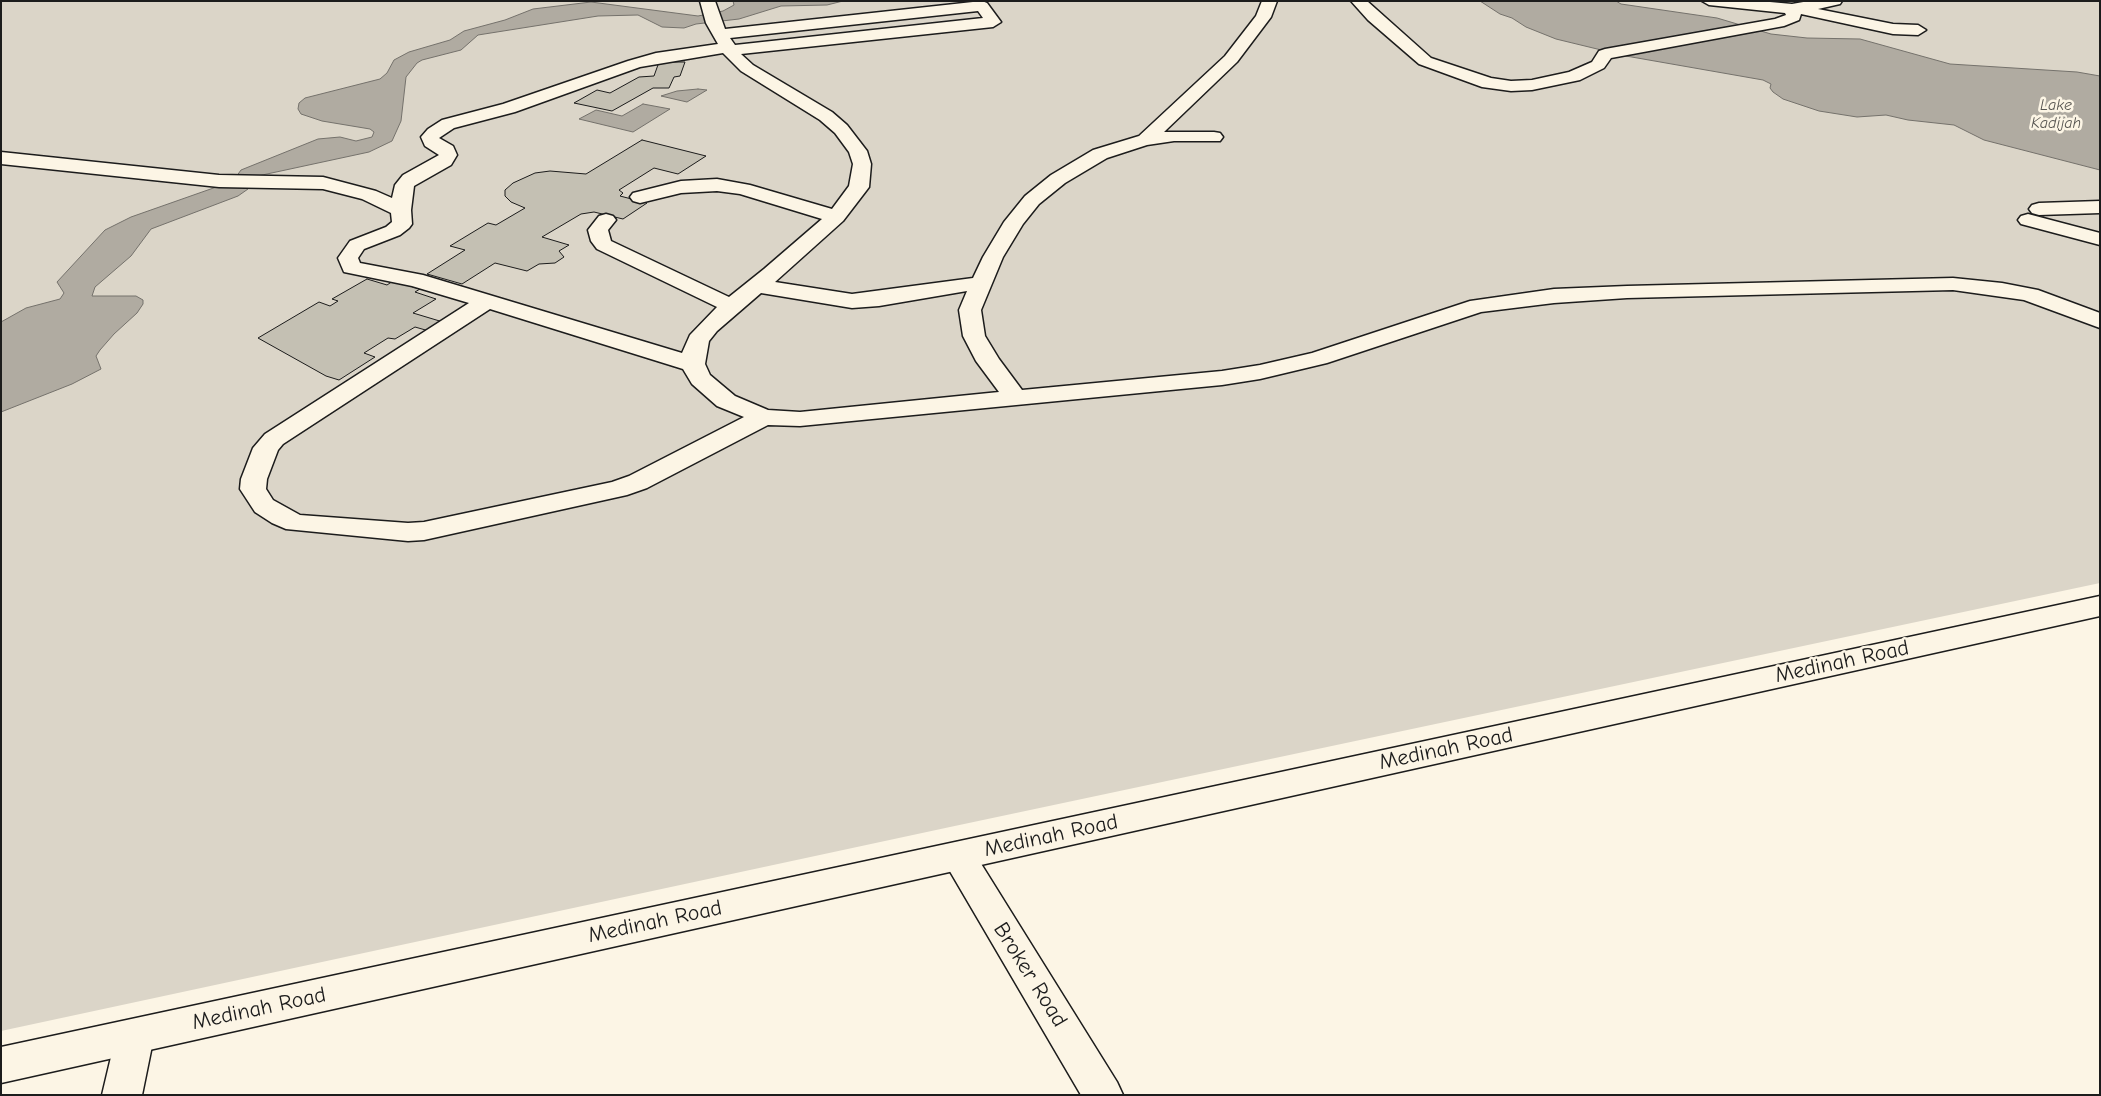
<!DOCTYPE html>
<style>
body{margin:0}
#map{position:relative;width:2101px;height:1096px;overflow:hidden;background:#fcf5e5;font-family:"Comic Neue",sans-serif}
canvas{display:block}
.frame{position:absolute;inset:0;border:2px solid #1c1c1c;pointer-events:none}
</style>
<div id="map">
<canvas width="2101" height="1096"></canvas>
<div class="frame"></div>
</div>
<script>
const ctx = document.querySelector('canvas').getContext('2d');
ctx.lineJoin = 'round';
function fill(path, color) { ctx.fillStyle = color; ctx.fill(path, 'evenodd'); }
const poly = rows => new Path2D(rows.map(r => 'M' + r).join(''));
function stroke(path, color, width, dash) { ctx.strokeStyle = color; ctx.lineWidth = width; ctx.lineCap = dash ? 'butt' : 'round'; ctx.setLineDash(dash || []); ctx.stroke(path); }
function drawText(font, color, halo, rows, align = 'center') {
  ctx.font = font + ' "Comic Neue",sans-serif'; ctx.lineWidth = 5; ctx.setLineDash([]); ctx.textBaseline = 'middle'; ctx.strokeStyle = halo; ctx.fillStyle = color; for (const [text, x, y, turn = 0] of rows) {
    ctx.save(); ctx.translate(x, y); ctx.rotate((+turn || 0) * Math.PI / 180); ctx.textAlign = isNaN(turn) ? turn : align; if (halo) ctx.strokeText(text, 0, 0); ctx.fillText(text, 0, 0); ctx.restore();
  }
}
fill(poly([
 [1,1,2100,1,2100,583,950,827,1,1031]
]), '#dbd5c8');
const water = poly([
 [733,1,843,1,827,5,781,6,739,19,696,24,684,28,662,27,638,15,598,16,478,35,461,50,422,60,417,63,406,77,401,121,392,141,369,152,253,177,245,185,248,189,238,196,151,229,131,256,95,287,92,296,136,296,143,300,143,304,137,313,114,334,100,350,96,356,101,369,72,384,1,412,1,322,26,308,60,299,64,293,57,282,105,230,131,217,222,185,236,177,241,170,318,139,340,137,356,141,372,137,374,132,370,129,322,121,301,114,298,109,299,103,305,98,380,79,387,73,394,60,409,52,450,40,464,31,505,20,533,9,591,2,698,16,723,11,734,5,733,1],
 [1480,1,1616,1,1621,4,1717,18,1771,34,1807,38,1860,39,1950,64,2077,72,2100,76,2100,170,1984,140,1954,125,1908,120,1886,115,1857,117,1819,111,1783,99,1773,92,1770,88,1771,84,1763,80,1626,56,1556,39,1526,27,1512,18,1500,14,1480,1],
 [698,89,707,90,687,102,661,96,677,91,698,89],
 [643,104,670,109,633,132,579,119,596,110,622,116,643,104]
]);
fill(water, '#b0aba1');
stroke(water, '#75726c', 1);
const building = poly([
 [659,62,685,62,680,76,674,77,669,88,653,88,612,111,574,103,597,90,610,93,639,77,654,76,659,62],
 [642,140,706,156,678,174,654,168,619,190,623,193,620,196,647,203,623,219,594,212,581,214,542,237,569,245,559,251,564,257,555,263,539,264,527,271,495,263,462,284,427,274,465,250,450,246,488,223,496,225,525,208,511,202,505,196,505,190,513,183,535,173,550,171,586,174,642,140],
 [367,279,387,285,393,281,420,289,415,292,436,299,413,313,443,322,429,331,415,327,395,339,388,338,364,353,375,357,339,380,326,376,258,338,319,302,330,306,338,301,332,299,367,279]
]);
fill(building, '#c4c0b3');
stroke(building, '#1c1c1c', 1);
const minor = poly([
 [700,1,715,1,725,29,982,1,987,3,1001,22,993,27,741,54,753,65,832,112,847,125,867,151,871,164,869,187,866,191,843,221,775,282,852,294,973,278,983,257,1004,222,1025,196,1051,175,1093,150,1139,136,1225,56,1256,16,1262,1,1277,1,1271,17,1237,62,1164,132,1214,132,1220,133,1223,137,1220,141,1174,141,1147,145,1107,158,1065,183,1039,204,1023,224,1003,257,981,310,985,336,999,359,1022,390,1222,371,1260,365,1312,353,1470,301,1554,289,1627,286,1953,278,2002,283,2038,290,2100,313,2100,328,2024,300,1953,290,1627,298,1554,303,1481,312,1327,363,1260,379,1222,385,800,426,768,425,647,488,627,495,424,540,408,541,286,529,272,523,255,512,240,489,241,479,253,448,265,434,469,303,412,286,344,272,338,258,350,241,386,227,392,222,391,213,362,199,323,189,219,187,1,164,1,152,219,175,323,177,376,191,392,198,395,185,403,175,439,155,425,146,421,137,428,129,442,120,503,104,628,61,656,53,718,44,706,23,700,1],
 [978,11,983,18,735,45,730,38,978,11],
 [723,53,741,71,820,120,835,133,849,152,853,164,849,186,832,209,750,185,717,179,681,181,633,193,630,197,633,201,640,203,681,193,717,191,740,194,822,219,764,269,729,297,611,241,608,230,616,220,613,216,606,214,599,216,588,230,591,241,597,249,717,307,690,335,682,353,423,275,360,263,358,258,364,249,400,235,409,228,412,224,411,210,414,186,451,165,457,155,453,146,439,138,454,128,515,112,640,67,723,53],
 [967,291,959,310,963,336,976,361,999,392,800,412,768,410,735,396,710,375,705,364,709,341,717,331,761,293,852,308,879,306,967,291],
 [490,309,683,369,692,384,717,406,744,417,629,476,612,482,424,522,408,523,300,515,273,500,266,489,267,479,278,450,283,444,490,309],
 [1351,1,1367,1,1431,58,1491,78,1511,81,1532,80,1569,72,1592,62,1599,51,1605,49,1775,19,1786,15,1785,13,1709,5,1702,1,1759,1,1792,4,1809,1,1842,1,1840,4,1818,9,1893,24,1918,25,1926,30,1918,35,1893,34,1801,14,1799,20,1784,26,1611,58,1604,68,1580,80,1532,90,1511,91,1482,87,1419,64,1368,20,1351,1],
 [2100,201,2100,213,2039,215,2032,213,2029,209,2032,205,2039,203,2100,201],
 [2028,214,2100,233,2100,245,2021,224,2018,220,2021,216,2028,214],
 [958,842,970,846,1117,1082,1123,1095,1081,1095,941,856,946,846,958,842],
 [135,1019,149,1024,154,1036,142,1095,102,1095,116,1036,121,1024,135,1019]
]);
const major = poly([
 [2100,596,2100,616,1,1083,1,1047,2100,596]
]);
stroke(minor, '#1c1c1c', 3);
stroke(major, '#1c1c1c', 3);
fill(minor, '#fcf5e5');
fill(major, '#fcf5e5');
drawText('italic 16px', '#575551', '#fcf5e5', [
 ["Lake",2056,105],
 ["Kadijah",2056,123]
]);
drawText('22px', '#1c1c1c', '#fcf5e5', [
 ["Medinah Road",1842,662,-12],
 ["Medinah Road",1446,749,-12],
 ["Medinah Road",1051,836,-12],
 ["Medinah Road",655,922,-12],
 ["Broker Road",1030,975,58],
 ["Medinah Road",259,1009,-12]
]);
</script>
